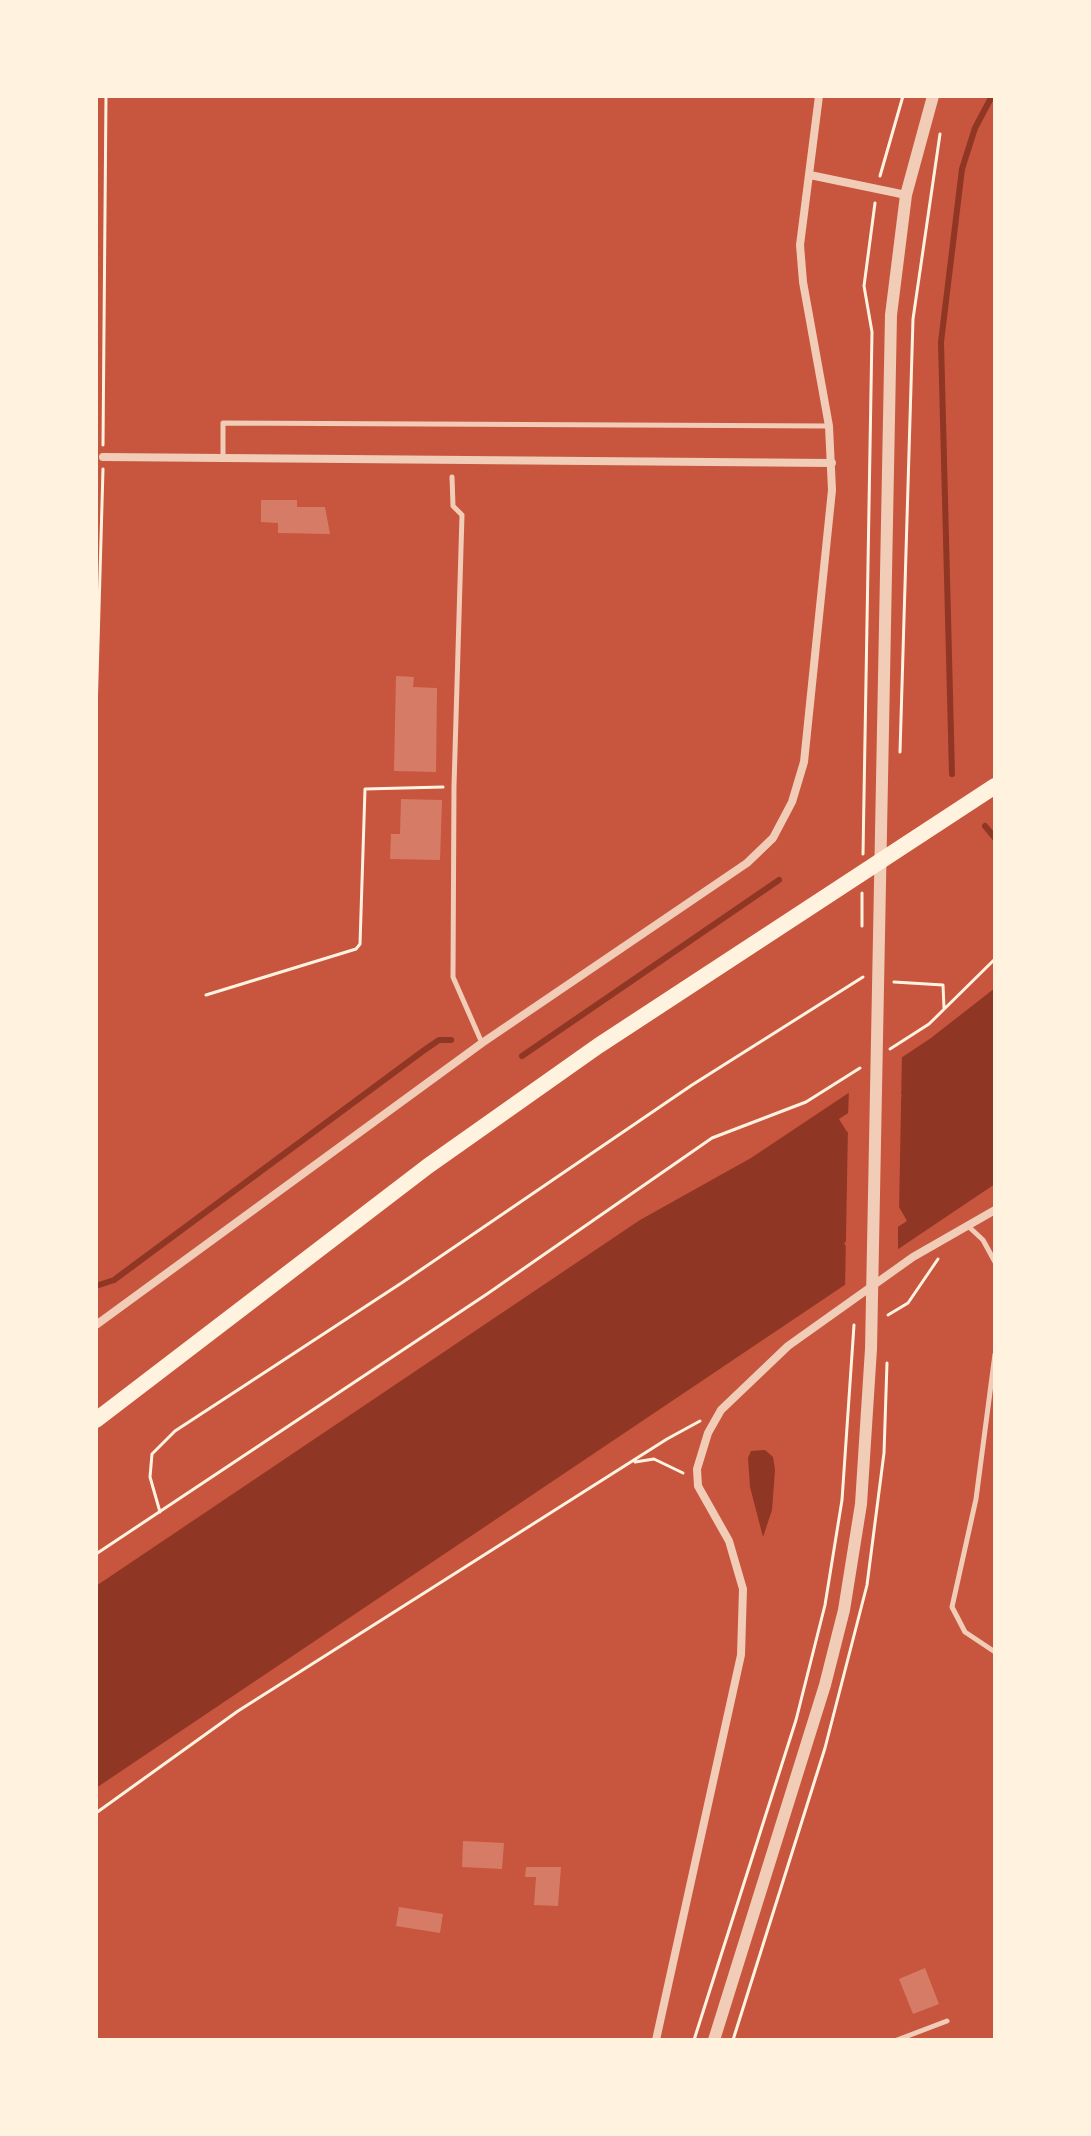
<!DOCTYPE html>
<style>
body{margin:0}
#map{position:relative;width:1091px;height:2136px;overflow:hidden;background:#c8553d;font-family:"Roboto Condensed",sans-serif}
canvas{display:block}
.frame{position:absolute;inset:0;border:98px solid #fff3e0;pointer-events:none}
</style>
<div id="map">
<canvas width="1091" height="2136"></canvas>
<div class="frame"></div>
</div>
<script>
const ctx = document.querySelector('canvas').getContext('2d');
ctx.lineJoin = 'round';
function fill(path, color) { ctx.fillStyle = color; ctx.fill(path, 'evenodd'); }
const poly = rows => new Path2D(rows.map(r => 'M' + r).join(''));
function stroke(path, color, width, dash) { ctx.strokeStyle = color; ctx.lineWidth = width; ctx.lineCap = dash ? 'butt' : 'round'; ctx.setLineDash(dash || []); ctx.stroke(path); }
fill(poly([
 [995,988,995,1184,96,1788,96,1586,640,1220,751,1158,931,1038],
 [894,1083,902,1096,847,1132,839,1119],
 [899,1207,907,1221,852,1257,844,1243],
 [765,1450,773,1457,775,1470,772,1510,763,1537,750,1487,748,1458,751,1451]
]), '#8f3625');
fill(poly([
 [902,1052,899,1213,849,1244,853,1251,898,1222,898,1257,845,1289,848,1126,897,1094,893,1088,848,1118,849,1087]
]), '#c8553d');
stroke(poly([
 [952,774,941,342,962,169,975,128,992,96],
 [985,826,995,838],
 [522,1056,779,880],
 [96,1286,114,1280,423,1051,439,1040,451,1040]
]), '#8f3625', 6);
fill(poly([
 [261,500,297,500,297,507,325,507,330,534,278,533,278,523,261,522],
 [396,676,414,677,413,687,437,688,436,772,394,771],
 [401,799,442,800,440,860,390,859,391,834,400,834],
 [463,1841,504,1843,502,1869,462,1867],
 [526,1867,561,1867,558,1906,534,1905,536,1877,525,1877],
 [399,1907,443,1914,440,1933,396,1926],
 [925,1968,939,2004,913,2014,899,1979]
]), '#d67c66');
stroke(poly([
 [880,176,903,96],
 [103,445,106,96],
 [96,713,103,469],
 [900,752,913,319,940,134],
 [863,854,872,332,864,286,875,203],
 [862,926,862,893],
 [894,982,943,985,944,1008],
 [206,995,356,949,360,944,365,789,443,787],
 [890,1049,929,1024,995,959],
 [888,1315,908,1303,938,1259],
 [635,1462,654,1459,683,1473],
 [160,1512,150,1477,152,1454,175,1431,403,1282,692,1085,863,977],
 [96,1554,487,1294,712,1138,806,1102,860,1068],
 [96,1813,238,1711,667,1439,700,1421],
 [694,2040,796,1720,825,1605,842,1500,854,1325],
 [733,2040,825,1748,867,1585,884,1453,887,1363]
]), '#fff3e0', 3);
stroke(poly([
 [223,458,223,423,828,426],
 [452,477,453,506,462,515,454,786,453,977,482,1043],
 [967,1225,983,1240,995,1262],
 [995,1354,976,1499,952,1607,965,1632,995,1652],
 [897,2040,947,2021]
]), '#f1ccb7', 5);
stroke(poly([
 [810,175,906,195],
 [103,457,832,463],
 [96,1325,482,1043,747,863,773,838,792,802,804,762,832,490,829,426,803,282,800,245,819,96],
 [656,2040,741,1655,743,1589,729,1541,698,1486,697,1469,708,1433,721,1410,788,1346,913,1257,995,1210]
]), '#f1ccb7', 8);
stroke(poly([
 [714,2040,825,1685,844,1610,861,1504,871,1349,891,315,906,195,933,96]
]), '#f1ccb7', 12);
stroke(poly([
 [96,1420,428,1166,598,1046,995,786]
]), '#fff3e0', 16);
</script>
